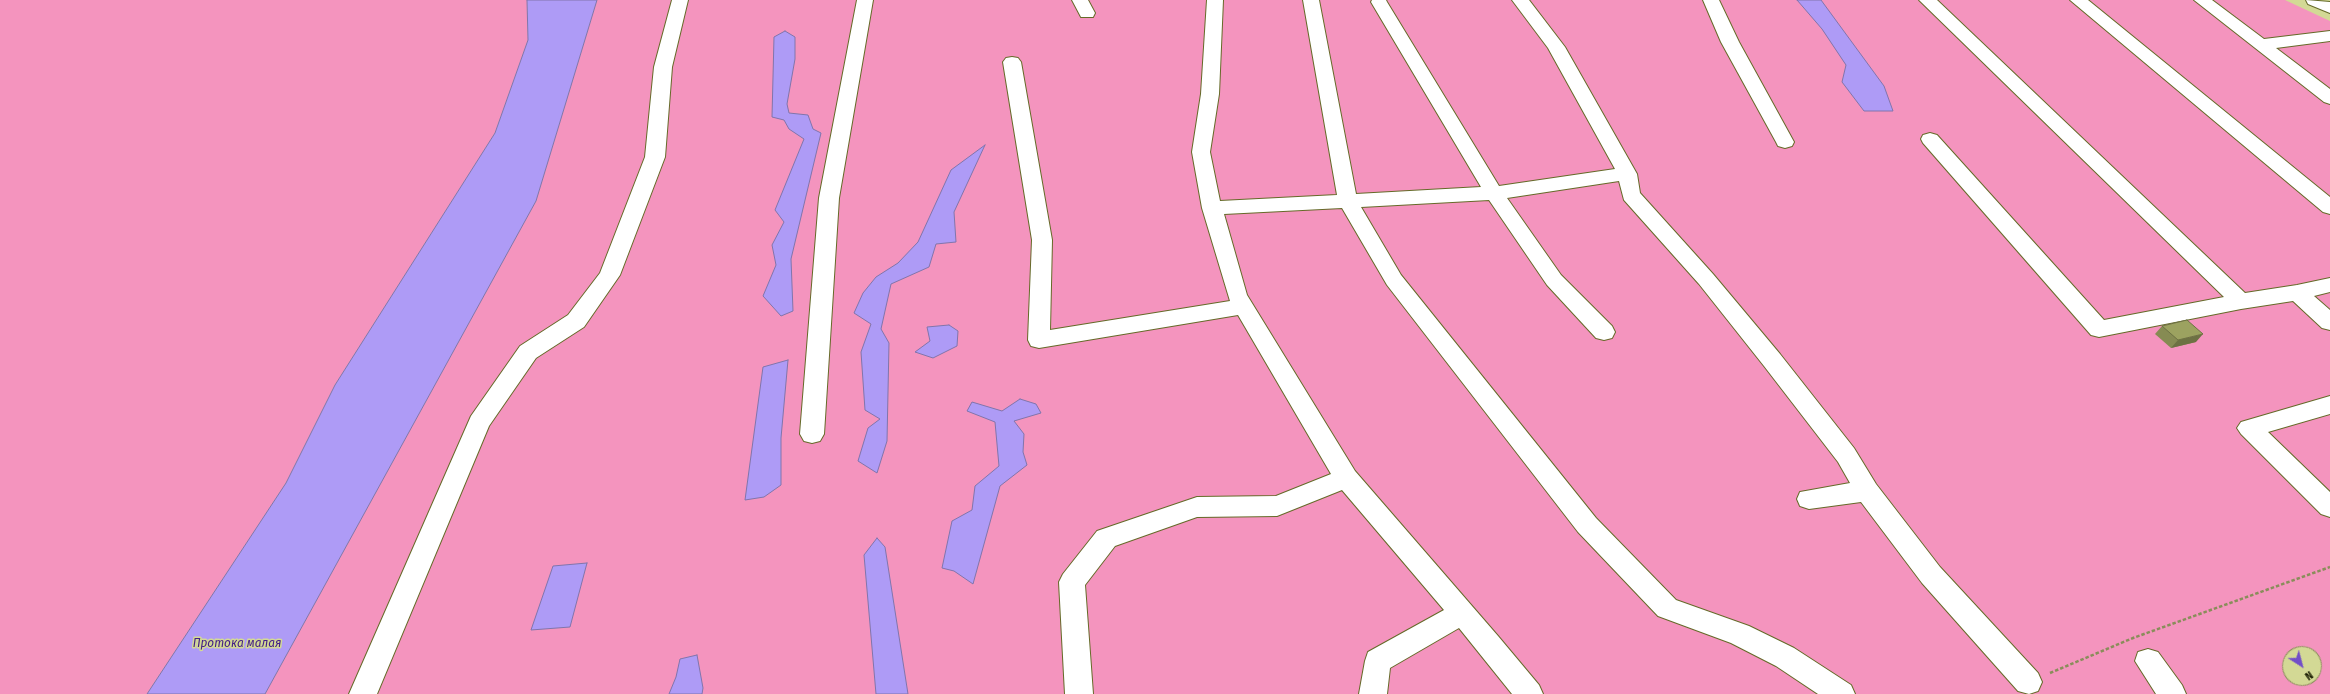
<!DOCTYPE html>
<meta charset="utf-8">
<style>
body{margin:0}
#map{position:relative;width:2330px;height:694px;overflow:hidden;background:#d3d995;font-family:"Fira Sans Condensed",sans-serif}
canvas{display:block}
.north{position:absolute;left:2282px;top:646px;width:40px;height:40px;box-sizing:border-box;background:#d3d995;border:1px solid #898d5a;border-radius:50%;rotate:144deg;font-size:11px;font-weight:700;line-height:16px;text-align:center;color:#191b01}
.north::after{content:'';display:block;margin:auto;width:14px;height:18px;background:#724fc8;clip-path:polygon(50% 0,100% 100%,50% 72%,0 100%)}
</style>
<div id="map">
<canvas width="2330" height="694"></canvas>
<div class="north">N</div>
</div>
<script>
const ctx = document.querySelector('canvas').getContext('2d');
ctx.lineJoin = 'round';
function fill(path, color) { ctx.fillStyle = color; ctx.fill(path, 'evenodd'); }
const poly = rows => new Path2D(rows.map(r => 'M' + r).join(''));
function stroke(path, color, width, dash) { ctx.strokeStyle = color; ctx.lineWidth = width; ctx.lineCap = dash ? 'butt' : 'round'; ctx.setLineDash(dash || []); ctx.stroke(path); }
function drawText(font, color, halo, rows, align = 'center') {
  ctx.font = font + ' "Fira Sans Condensed",sans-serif'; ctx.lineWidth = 3; ctx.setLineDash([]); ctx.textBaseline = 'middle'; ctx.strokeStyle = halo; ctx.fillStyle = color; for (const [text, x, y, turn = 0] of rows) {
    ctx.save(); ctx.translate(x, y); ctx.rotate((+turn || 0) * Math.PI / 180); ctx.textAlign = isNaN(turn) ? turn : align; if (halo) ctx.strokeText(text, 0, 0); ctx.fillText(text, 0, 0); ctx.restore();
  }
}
fill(poly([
 [0,0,527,0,528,40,495,133,335,385,286,483,147,694,0,694],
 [597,0,2285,0,2330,21,2330,694,265,694,536,201],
 [2290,654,2314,654,2314,678,2290,678]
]), '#f494be');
const water = poly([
 [527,0,597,0,536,201,265,694,147,694,286,483,335,385,495,133,528,40,527,0],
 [1797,0,1821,0,1884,86,1893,111,1864,111,1842,82,1846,65,1822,29,1797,0],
 [785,31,795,37,795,59,787,104,789,113,808,115,813,129,821,133,791,259,793,311,781,316,763,296,776,265,772,245,784,222,775,210,804,139,789,129,784,120,772,117,774,37,785,31],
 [985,145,954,212,956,242,936,244,929,267,891,284,881,329,889,343,887,441,877,473,858,461,868,428,880,419,865,410,861,352,871,324,854,313,863,293,876,277,898,263,918,242,951,170,985,145],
 [949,325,958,331,957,346,933,358,915,352,930,341,927,327,949,325],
 [788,360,781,438,781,485,764,497,745,500,763,367,788,360],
 [1020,399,1036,404,1041,413,1014,421,1024,434,1023,452,1027,465,1000,486,973,584,954,571,942,568,952,521,972,510,975,486,999,466,995,422,967,411,972,402,1002,411,1020,399],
 [877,538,885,547,908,694,876,694,864,555,877,538],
 [587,563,570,627,531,630,553,566,587,563],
 [697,655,703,688,702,694,669,694,676,677,680,659,697,655]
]);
fill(water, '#ae9bf6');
stroke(water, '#8175ac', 1);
const minor = poly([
 [672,0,688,0,672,67,665,157,620,275,584,327,536,358,489,426,377,694,349,694,471,416,520,346,568,315,600,273,645,157,654,67,672,0],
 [857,0,873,0,839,198,824,434,820,441,812,443,804,441,800,434,819,198,857,0],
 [1072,0,1088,0,1095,13,1093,17,1081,17,1072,0],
 [1207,0,1223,0,1219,94,1210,152,1220,201,1337,195,1303,0,1319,0,1356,194,1481,187,1371,2,1372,0,1386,0,1387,2,1499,186,1615,169,1548,48,1512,0,1529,0,1565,47,1637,174,1640,193,1713,274,1780,354,1854,448,1876,484,1940,567,2038,673,2042,682,2038,691,2029,694,2018,691,1922,583,1861,502,1809,509,1800,506,1797,499,1800,492,1850,483,1838,462,1764,366,1699,284,1624,200,1619,181,1507,198,1561,275,1612,326,1615,332,1612,338,1604,340,1596,338,1547,285,1489,200,1361,207,1401,275,1596,518,1676,600,1749,626,1794,648,1851,685,1855,694,1818,694,1776,666,1731,643,1658,616,1578,532,1387,285,1342,208,1224,214,1247,295,1355,471,1498,636,1539,685,1543,694,1512,694,1459,628,1390,668,1387,694,1359,694,1365,661,1368,652,1444,610,1342,490,1277,516,1197,517,1115,546,1085,585,1093,694,1065,694,1059,582,1063,574,1097,531,1197,497,1276,496,1331,474,1238,315,1039,348,1031,346,1028,340,1032,240,1003,62,1006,58,1012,57,1018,58,1021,62,1052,240,1050,330,1230,301,1202,208,1192,152,1201,94,1207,0],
 [1703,0,1719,0,1739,42,1794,142,1792,146,1785,148,1778,146,1776,142,1721,42,1703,0],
 [1919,0,1937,0,2245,293,2297,285,2330,278,2330,292,2314,296,2330,310,2330,330,2322,328,2293,301,2241,309,2099,337,2091,335,1923,143,1921,139,1923,135,1930,133,1937,135,2104,320,2224,297,1919,0],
 [2070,0,2088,0,2330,197,2330,214,2323,212,2070,0],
 [2194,0,2212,0,2264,39,2330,31,2330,41,2276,48,2330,89,2330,104,2324,102,2194,0],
 [2306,0,2330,2,2330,13,2308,4,2306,0],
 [2330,396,2330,414,2268,432,2330,492,2330,517,2321,514,2241,434,2237,428,2241,422,2330,396],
 [2148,649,2158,652,2182,685,2186,694,2156,694,2135,661,2138,652,2148,649]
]);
stroke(minor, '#656a28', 2);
stroke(poly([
 [2050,673,2133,638,2330,567]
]), '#898d5a', 2.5, [3.5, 2]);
fill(minor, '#fff');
fill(poly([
 [2162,326,2196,342,2171,348,2155,334]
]), '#868b53');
fill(poly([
 [2203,334,2196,342,2171,348,2178,340]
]), '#6d7143');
const building = poly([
 [2187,320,2203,334,2178,340,2162,326,2187,320]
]);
fill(building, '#9ca260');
stroke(building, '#6d7143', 1);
drawText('italic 13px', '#442087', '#d3d995', [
 ["Протока малая",237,643]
]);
</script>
